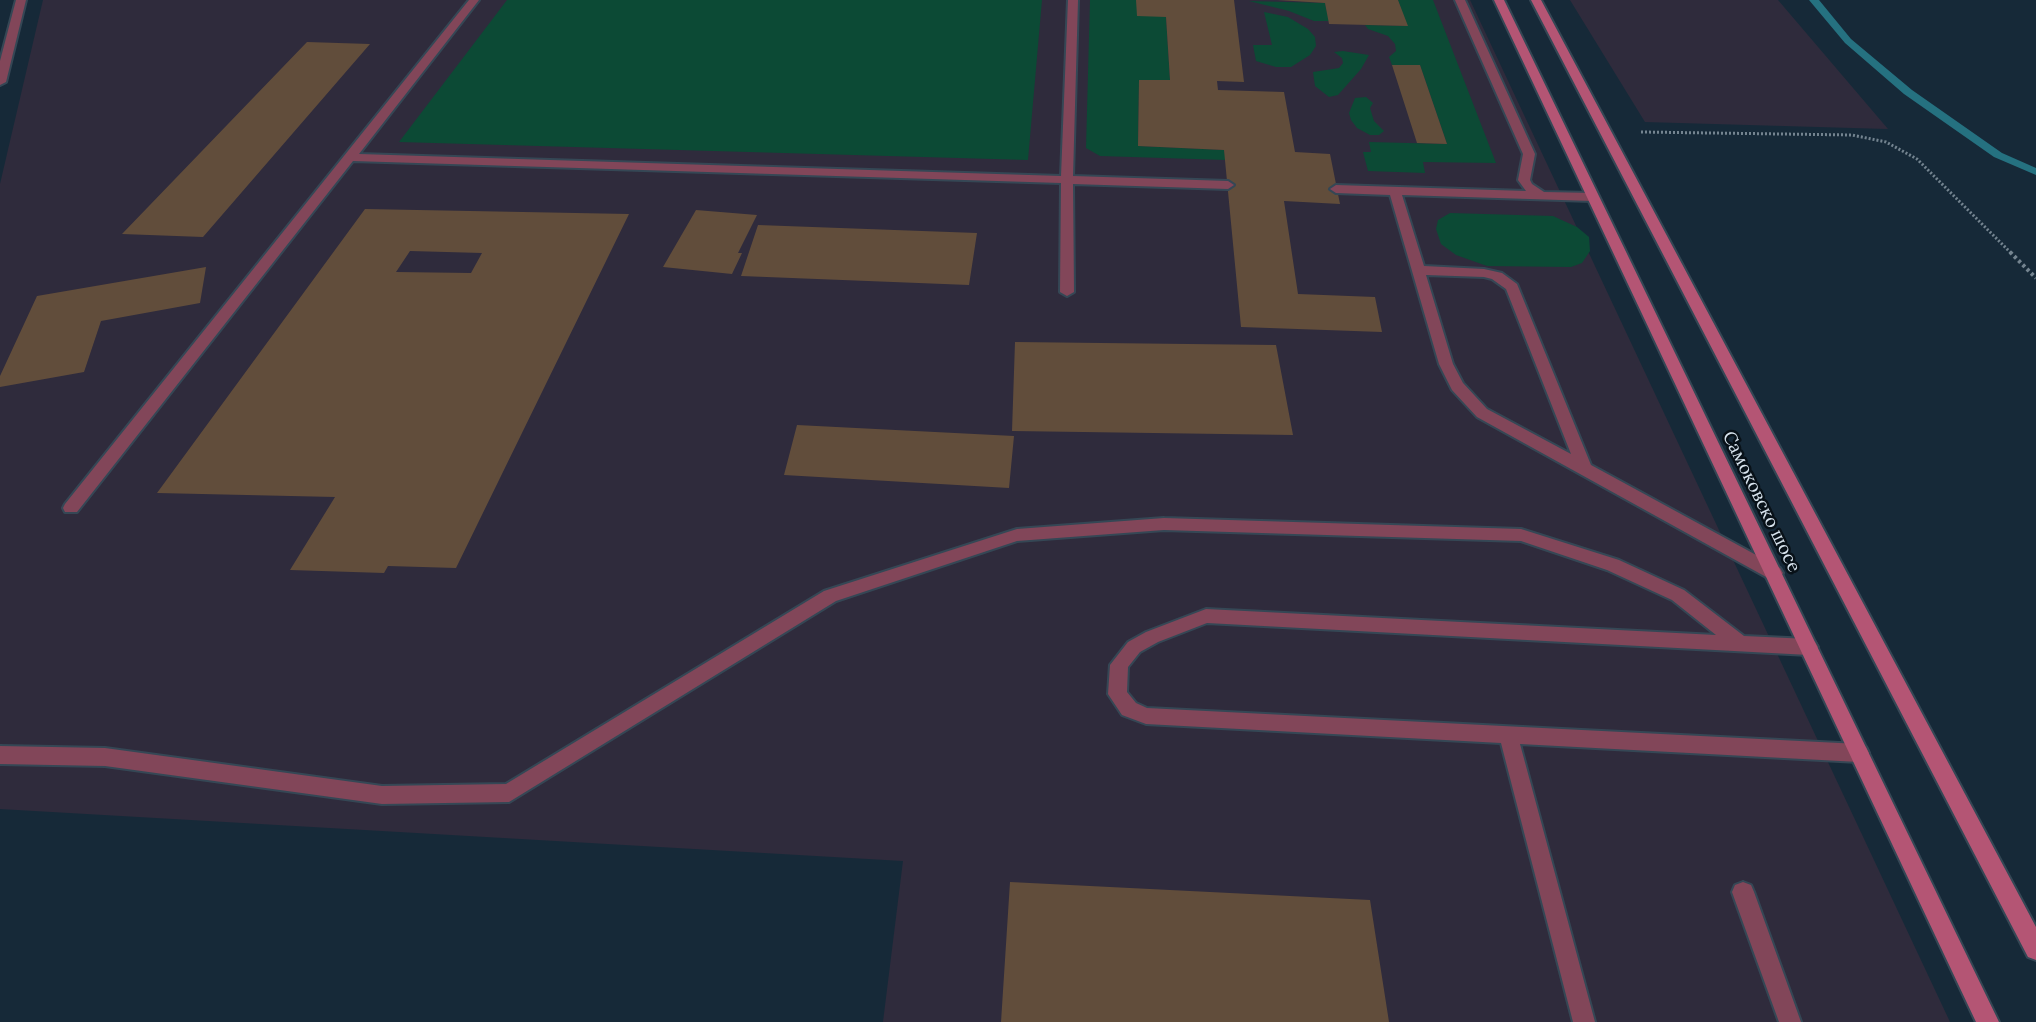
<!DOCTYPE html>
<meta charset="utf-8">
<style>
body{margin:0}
canvas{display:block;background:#162938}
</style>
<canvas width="2036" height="1022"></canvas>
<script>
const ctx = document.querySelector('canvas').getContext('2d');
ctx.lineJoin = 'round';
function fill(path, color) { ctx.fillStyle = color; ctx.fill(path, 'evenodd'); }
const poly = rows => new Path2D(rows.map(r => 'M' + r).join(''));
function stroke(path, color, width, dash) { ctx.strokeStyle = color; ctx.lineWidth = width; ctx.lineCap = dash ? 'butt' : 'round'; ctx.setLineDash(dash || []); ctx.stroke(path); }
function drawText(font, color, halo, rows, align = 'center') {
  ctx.font = font + ' Lora,serif'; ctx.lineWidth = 5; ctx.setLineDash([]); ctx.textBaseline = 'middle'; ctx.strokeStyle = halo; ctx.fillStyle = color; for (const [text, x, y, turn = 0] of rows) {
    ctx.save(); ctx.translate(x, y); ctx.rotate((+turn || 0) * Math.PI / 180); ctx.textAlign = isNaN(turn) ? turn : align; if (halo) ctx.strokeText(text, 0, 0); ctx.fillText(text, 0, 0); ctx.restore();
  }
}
fill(poly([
 [43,0,1470,0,1950,1022,883,1022,903,861,0,809,0,184],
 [1570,0,1778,0,1888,129,1645,122]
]), '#2f2b3c');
fill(poly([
 [507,0,1042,0,1028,160,399,142],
 [1090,0,1136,0,1166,17,1170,80,1139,80,1138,146,1224,150,1226,160,1100,156,1086,148],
 [1398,0,1433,0,1496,163,1423,162,1425,173,1368,171,1363,152,1371,152,1369,142,1447,144,1420,65,1392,65,1389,57,1396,51,1395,44,1388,36,1368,29,1365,25,1407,26],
 [1249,1,1325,3,1329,21,1314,21,1289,11],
 [1264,12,1288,17,1308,29,1315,37,1316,46,1310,55,1291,67,1276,67,1256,61,1253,45,1272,45],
 [1343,51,1369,55,1361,69,1338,95,1329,97,1315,86,1313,72,1339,68,1343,63,1342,58,1334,52],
 [1366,97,1373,103,1370,108,1374,121,1384,131,1379,135,1370,135,1357,128,1351,120,1349,113,1355,98],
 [1450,213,1553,216,1577,227,1589,237,1590,251,1582,263,1571,267,1487,266,1456,255,1441,244,1436,229,1438,220]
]), '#0c4a35');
fill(poly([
 [1809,0,1819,0,1851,39,1912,90,2002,153,2036,168,2036,175,1994,157,1904,94,1845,43,1809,0]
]), '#257180');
fill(poly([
 [1136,0,1234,0,1244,82,1217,81,1218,90,1284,92,1295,152,1330,154,1340,204,1284,201,1298,294,1375,297,1382,332,1241,327,1224,150,1138,146,1139,80,1170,80,1166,17,1137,16],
 [1277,0,1398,0,1408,26,1329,24,1325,3],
 [307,42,370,44,203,237,122,234],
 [1392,65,1420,65,1447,144,1417,143],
 [365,209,629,214,456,568,388,566,384,573,290,570,335,497,157,493],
 [410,251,482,253,471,273,396,272],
 [696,210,757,215,738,253,742,253,732,274,663,267],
 [758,225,977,233,969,285,741,276],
 [206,267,200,303,101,321,84,372,0,387,0,376,37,296],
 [1015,342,1276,345,1293,435,1012,431],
 [797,425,1014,436,1009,488,784,475],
 [1010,882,1370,900,1389,1022,1001,1022]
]), '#614d3b');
const service = poly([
 [469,0,479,0,359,154,1061,176,1068,0,1078,0,1073,176,1228,181,1234,185,1228,189,1073,184,1074,292,1067,296,1060,292,1061,183,353,161,77,512,65,512,63,508,65,504,469,0],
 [1455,0,1465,0,1535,154,1530,180,1532,184,1544,192,1593,193,1599,197,1593,201,1402,195,1424,266,1484,269,1502,273,1517,284,1591,465,1780,568,1783,573,1780,578,1768,578,1477,417,1452,390,1439,364,1390,195,1336,193,1330,189,1336,185,1526,191,1518,180,1523,154,1455,0],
 [1426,275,1484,277,1492,279,1506,289,1571,454,1487,409,1463,383,1453,364,1426,275],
 [1164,518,1521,529,1619,560,1684,590,1744,636,1809,639,1815,642,1818,647,1815,652,1809,655,1207,623,1158,642,1140,652,1128,667,1127,692,1136,703,1147,708,1859,744,1866,747,1869,753,1866,759,1859,762,1520,744,1595,1022,1573,1022,1501,743,1146,724,1122,715,1108,694,1110,665,1128,642,1146,632,1206,609,1716,635,1672,600,1607,570,1521,541,1164,530,1017,541,836,601,509,802,382,804,105,766,0,764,0,746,105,748,382,786,506,784,824,591,1017,529,1164,518],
 [1743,882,1751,885,1754,892,1801,1022,1779,1022,1732,892,1735,885,1743,882]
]);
const minor = poly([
 [16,0,26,0,6,82,0,85,0,61,16,0]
]);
const secondary = poly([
 [1494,0,1504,0,1999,1022,1976,1022,1494,0],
 [1531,0,1541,0,2036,927,2036,960,2028,957,1531,0]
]);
stroke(service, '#354755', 4);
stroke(minor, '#354755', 4);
stroke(secondary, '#354755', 4);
stroke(poly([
 [1641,132,1852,135,1886,142,1917,159,2011,253]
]), '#748490', 3, [2, 2]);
stroke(poly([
 [2010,252,2036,278]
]), '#748490', 4, [3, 3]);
fill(service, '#824659');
fill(minor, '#824659');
fill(secondary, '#b45574');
drawText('18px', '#d8e4ee', '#081118', [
 ["Самоковско шосе",1761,502,64]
]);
</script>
